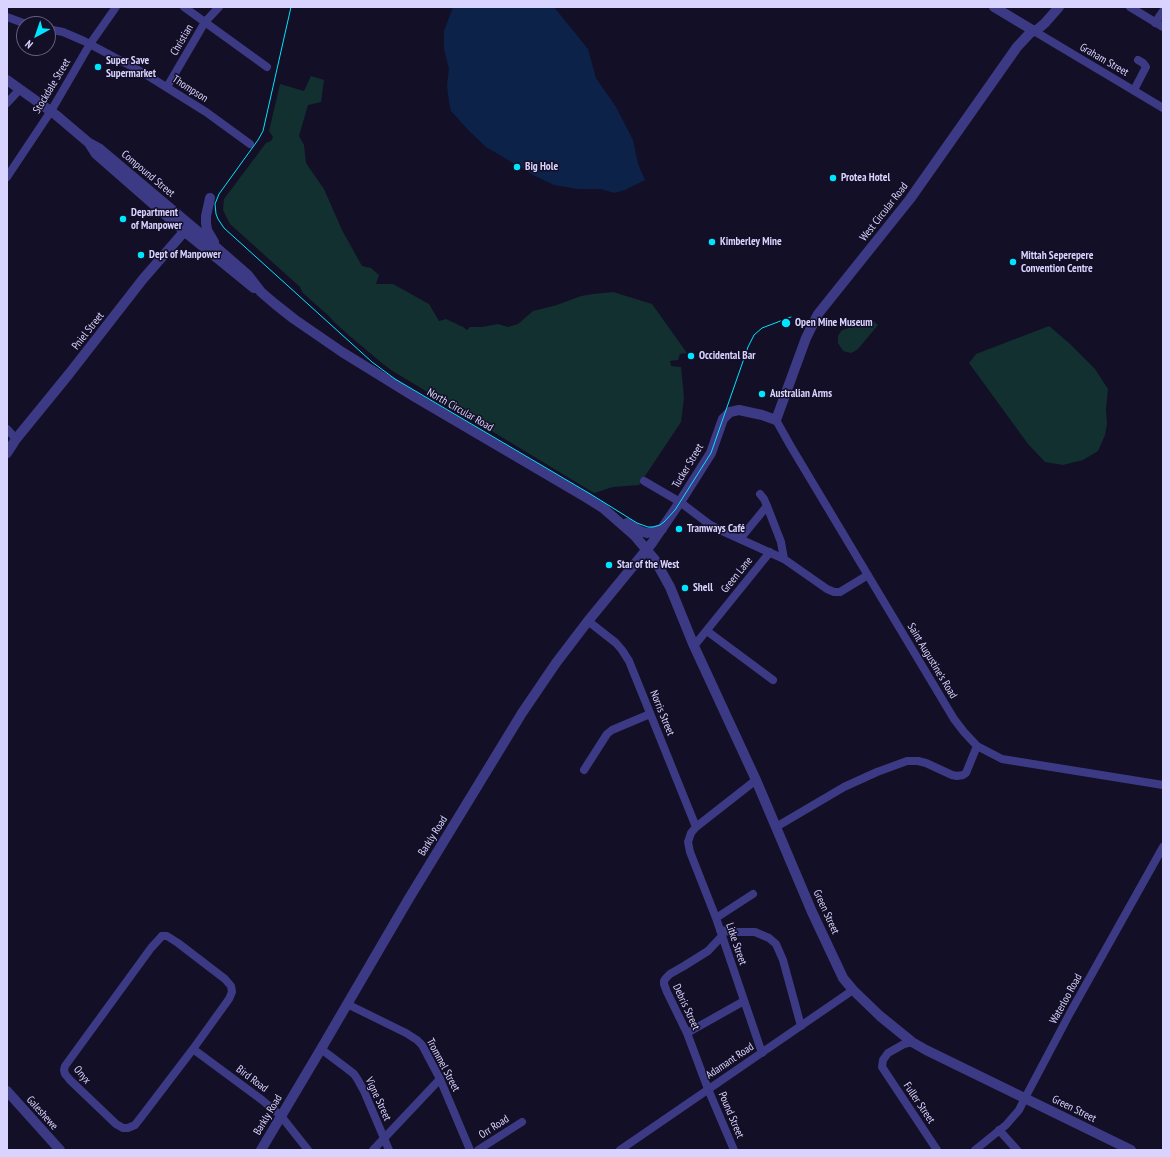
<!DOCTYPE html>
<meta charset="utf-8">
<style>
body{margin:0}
#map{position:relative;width:1170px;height:1157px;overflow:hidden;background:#130f26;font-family:"PT Sans Narrow",sans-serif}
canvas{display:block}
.frame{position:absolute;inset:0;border:8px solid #d9d4ff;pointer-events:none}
.north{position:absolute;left:16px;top:16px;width:40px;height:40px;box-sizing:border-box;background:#130f26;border:1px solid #625e7d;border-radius:50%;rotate:220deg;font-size:11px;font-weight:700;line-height:16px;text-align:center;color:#d9d4ff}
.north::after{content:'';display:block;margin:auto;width:14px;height:18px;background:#00e5ff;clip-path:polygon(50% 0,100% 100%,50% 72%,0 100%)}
</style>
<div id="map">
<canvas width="1170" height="1157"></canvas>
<div class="frame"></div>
<div class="north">N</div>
</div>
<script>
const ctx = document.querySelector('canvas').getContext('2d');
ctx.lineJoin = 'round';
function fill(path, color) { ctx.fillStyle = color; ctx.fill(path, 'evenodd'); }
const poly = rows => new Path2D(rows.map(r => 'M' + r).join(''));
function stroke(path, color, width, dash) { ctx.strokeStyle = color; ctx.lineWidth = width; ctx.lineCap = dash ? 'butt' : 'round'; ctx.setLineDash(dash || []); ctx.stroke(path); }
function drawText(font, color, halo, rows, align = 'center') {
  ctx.font = font + ' "PT Sans Narrow",sans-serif'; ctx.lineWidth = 3; ctx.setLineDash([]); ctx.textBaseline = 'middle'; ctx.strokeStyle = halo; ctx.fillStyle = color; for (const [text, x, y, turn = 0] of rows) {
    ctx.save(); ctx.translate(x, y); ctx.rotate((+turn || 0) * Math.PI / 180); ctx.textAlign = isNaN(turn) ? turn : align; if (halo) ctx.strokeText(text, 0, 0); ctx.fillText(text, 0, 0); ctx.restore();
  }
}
fill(poly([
 [311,76,324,80,321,102,308,105,299,136,304,145,306,163,324,189,342,230,362,266,371,268,379,275,376,284,393,284,429,304,439,321,446,319,463,327,467,330,470,327,482,327,498,324,508,327,518,324,533,311,557,305,581,296,593,294,613,292,652,304,687,353,680,354,678,360,670,361,671,366,681,367,684,398,681,422,639,485,613,487,594,493,391,370,383,364,351,337,334,322,330,317,303,293,300,287,230,224,223,210,224,199,266,143,271,141,273,137,269,131,280,84,304,91],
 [873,321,878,325,858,349,855,351,851,353,843,351,838,343,838,336,841,331,845,329,869,324],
 [1049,326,1069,343,1095,369,1108,389,1106,409,1107,424,1105,435,1098,451,1083,460,1063,465,1045,462,1028,444,969,363,976,354]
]), '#12302f');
fill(poly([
 [453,7,554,7,588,49,596,78,616,107,633,140,638,164,645,180,625,190,614,193,601,189,578,189,554,185,535,176,486,147,470,132,451,111,449,102,447,85,449,69,444,49,444,31]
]), '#0c2248');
stroke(poly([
 [184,7,267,67],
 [1130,7,1163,27],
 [7,17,26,24],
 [1155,23,1163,11],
 [48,29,63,32,84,41,142,72,206,112,250,144],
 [1034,31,1163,108],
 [167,87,205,22,219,7],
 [1134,90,1146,67,1143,63,1138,60],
 [7,103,20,89],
 [7,177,51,111,90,44,116,7],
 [776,420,790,445,954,719,964,732,977,746,1002,759,1163,785],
 [7,429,16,439],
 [644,481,680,502,709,524,720,530,784,559,827,589,834,592,840,592,868,575],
 [760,494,764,499,767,506,781,542,784,559],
 [740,539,767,506],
 [588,621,616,643,622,650,629,661,696,827],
 [707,631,773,680],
 [694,646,770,552],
 [584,770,607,734,612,730,650,714],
 [756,780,696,827,691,833,688,842,690,852,716,918,762,1053],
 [776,827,844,787,877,772,907,761,918,761,926,763,952,775,957,776,963,775,966,773,977,746],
 [716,918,753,894],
 [720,930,731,932,755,932,769,938,776,944,783,960,801,1026],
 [162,936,167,936,178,943,225,979,231,986,232,992,229,999,193,1049,142,1116,135,1125,128,1128,123,1128,116,1124,70,1080,65,1074,64,1070,65,1066,151,948,162,936],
 [722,936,708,951,684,966,670,974,666,978,664,981,664,984,667,992,687,1033,708,1089,734,1150],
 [347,1004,406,1033,417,1040,422,1045,440,1079,470,1150],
 [687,1033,744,1001],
 [912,1042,904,1044,888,1053,883,1060,882,1067,937,1150],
 [193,1049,262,1100,281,1116,308,1150],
 [321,1049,345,1067,354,1074,358,1080,364,1091,389,1150],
 [999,1130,1017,1150],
 [373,1150,440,1079],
 [478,1150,522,1122],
 [620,1150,853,990],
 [975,1150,1006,1125,1019,1110,1025,1098,1070,1013,1163,847]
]), '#3d3a85', 8);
stroke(poly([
 [994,7,1034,31],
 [7,80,56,115,89,143,96,154,184,231,254,288],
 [89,143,100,149,201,234,248,275,261,292,275,304,294,319,342,352,415,397,587,498,603,508,635,536,655,560,670,587,694,646,756,780,812,912,843,978,853,990,880,1016,912,1042,926,1050,1131,1150],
 [210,198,206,216,206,223,207,230,214,242],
 [7,453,16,439,69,374,143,279,189,226],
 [627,523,640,531,647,533,662,529],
 [7,1091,60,1150],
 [261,1150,321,1049,408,900,522,713,556,663,588,621,652,543,680,502,711,453,723,419,730,412,739,410,762,415,776,420,806,338,818,314,910,199,1017,47,1030,33,1038,29,1045,23,1059,7]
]), '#3d3a85', 10);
stroke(poly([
 [291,7,263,131,258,140,219,194,215,204,216,214,218,219,224,228,372,362,395,379,592,495,637,523,648,527,653,527,660,525,664,522,675,510,711,453,748,347,754,335,762,328,791,317]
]), '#00e5ff', 1);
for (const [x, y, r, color] of [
 [98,67,4,"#00e5ff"],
 [517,167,4,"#00e5ff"],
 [833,178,4,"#00e5ff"],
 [123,219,4,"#00e5ff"],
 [712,242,4,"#00e5ff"],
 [141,255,4,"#00e5ff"],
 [1013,262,4,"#00e5ff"],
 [786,323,5,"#00e5ff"],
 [691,356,4,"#00e5ff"],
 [762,394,4,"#00e5ff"],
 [679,529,4,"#00e5ff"],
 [609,565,4,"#00e5ff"],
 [685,588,4,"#00e5ff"]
]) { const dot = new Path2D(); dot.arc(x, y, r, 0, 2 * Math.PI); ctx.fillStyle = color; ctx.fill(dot); stroke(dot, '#130f26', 1.5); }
drawText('11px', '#d9d4ff', '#130f26', [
 ["Christian",182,40,-60],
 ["Graham Street",1104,60,30],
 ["Stockdale Street",52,86,-59],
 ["Thompson",190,89,33],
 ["Compound Street",148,174,40],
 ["West Circular Road",884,212,-52],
 ["Pniel Street",88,331,-52],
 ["North Circular Road",460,410,30],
 ["Tucker Street",688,466,-59],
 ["Green Lane",737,575,-51],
 ["Saint Augustine's Road",932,661,59],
 ["Norris Street",662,713,68],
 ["Barkly Road",433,836,-58],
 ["Green Street",826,912,65],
 ["Litke Street",736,944,71],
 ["Waterloo Road",1066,999,-61],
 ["Debris Street",686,1007,65],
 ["Adamant Road",730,1061,-34],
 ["Trommel Street",443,1065,62],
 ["Onyx",82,1075,50],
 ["Bird Road",252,1079,37],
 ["Vigne Street",378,1099,65],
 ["Fuller Street",919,1103,56],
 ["Green Street",1074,1109,26],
 ["Galeshewe",42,1113,48],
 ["Barkly Road",268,1115,-59],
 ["Pound Street",731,1115,67],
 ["Orr Road",494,1127,-33]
]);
drawText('bold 11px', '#d9d4ff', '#130f26', [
 ["Super Save",106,61],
 ["Supermarket",106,74],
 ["Big Hole",525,167],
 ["Protea Hotel",841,178],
 ["Department",131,213],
 ["of Manpower",131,226],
 ["Kimberley Mine",720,242],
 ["Dept of Manpower",149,255],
 ["Mittah Seperepere",1021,256],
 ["Convention Centre",1021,269],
 ["Open Mine Museum",795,323],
 ["Occidental Bar",699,356],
 ["Australian Arms",770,394],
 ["Tramways Café",687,529],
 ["Star of the West",617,565],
 ["Shell",693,588]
], 'left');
</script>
